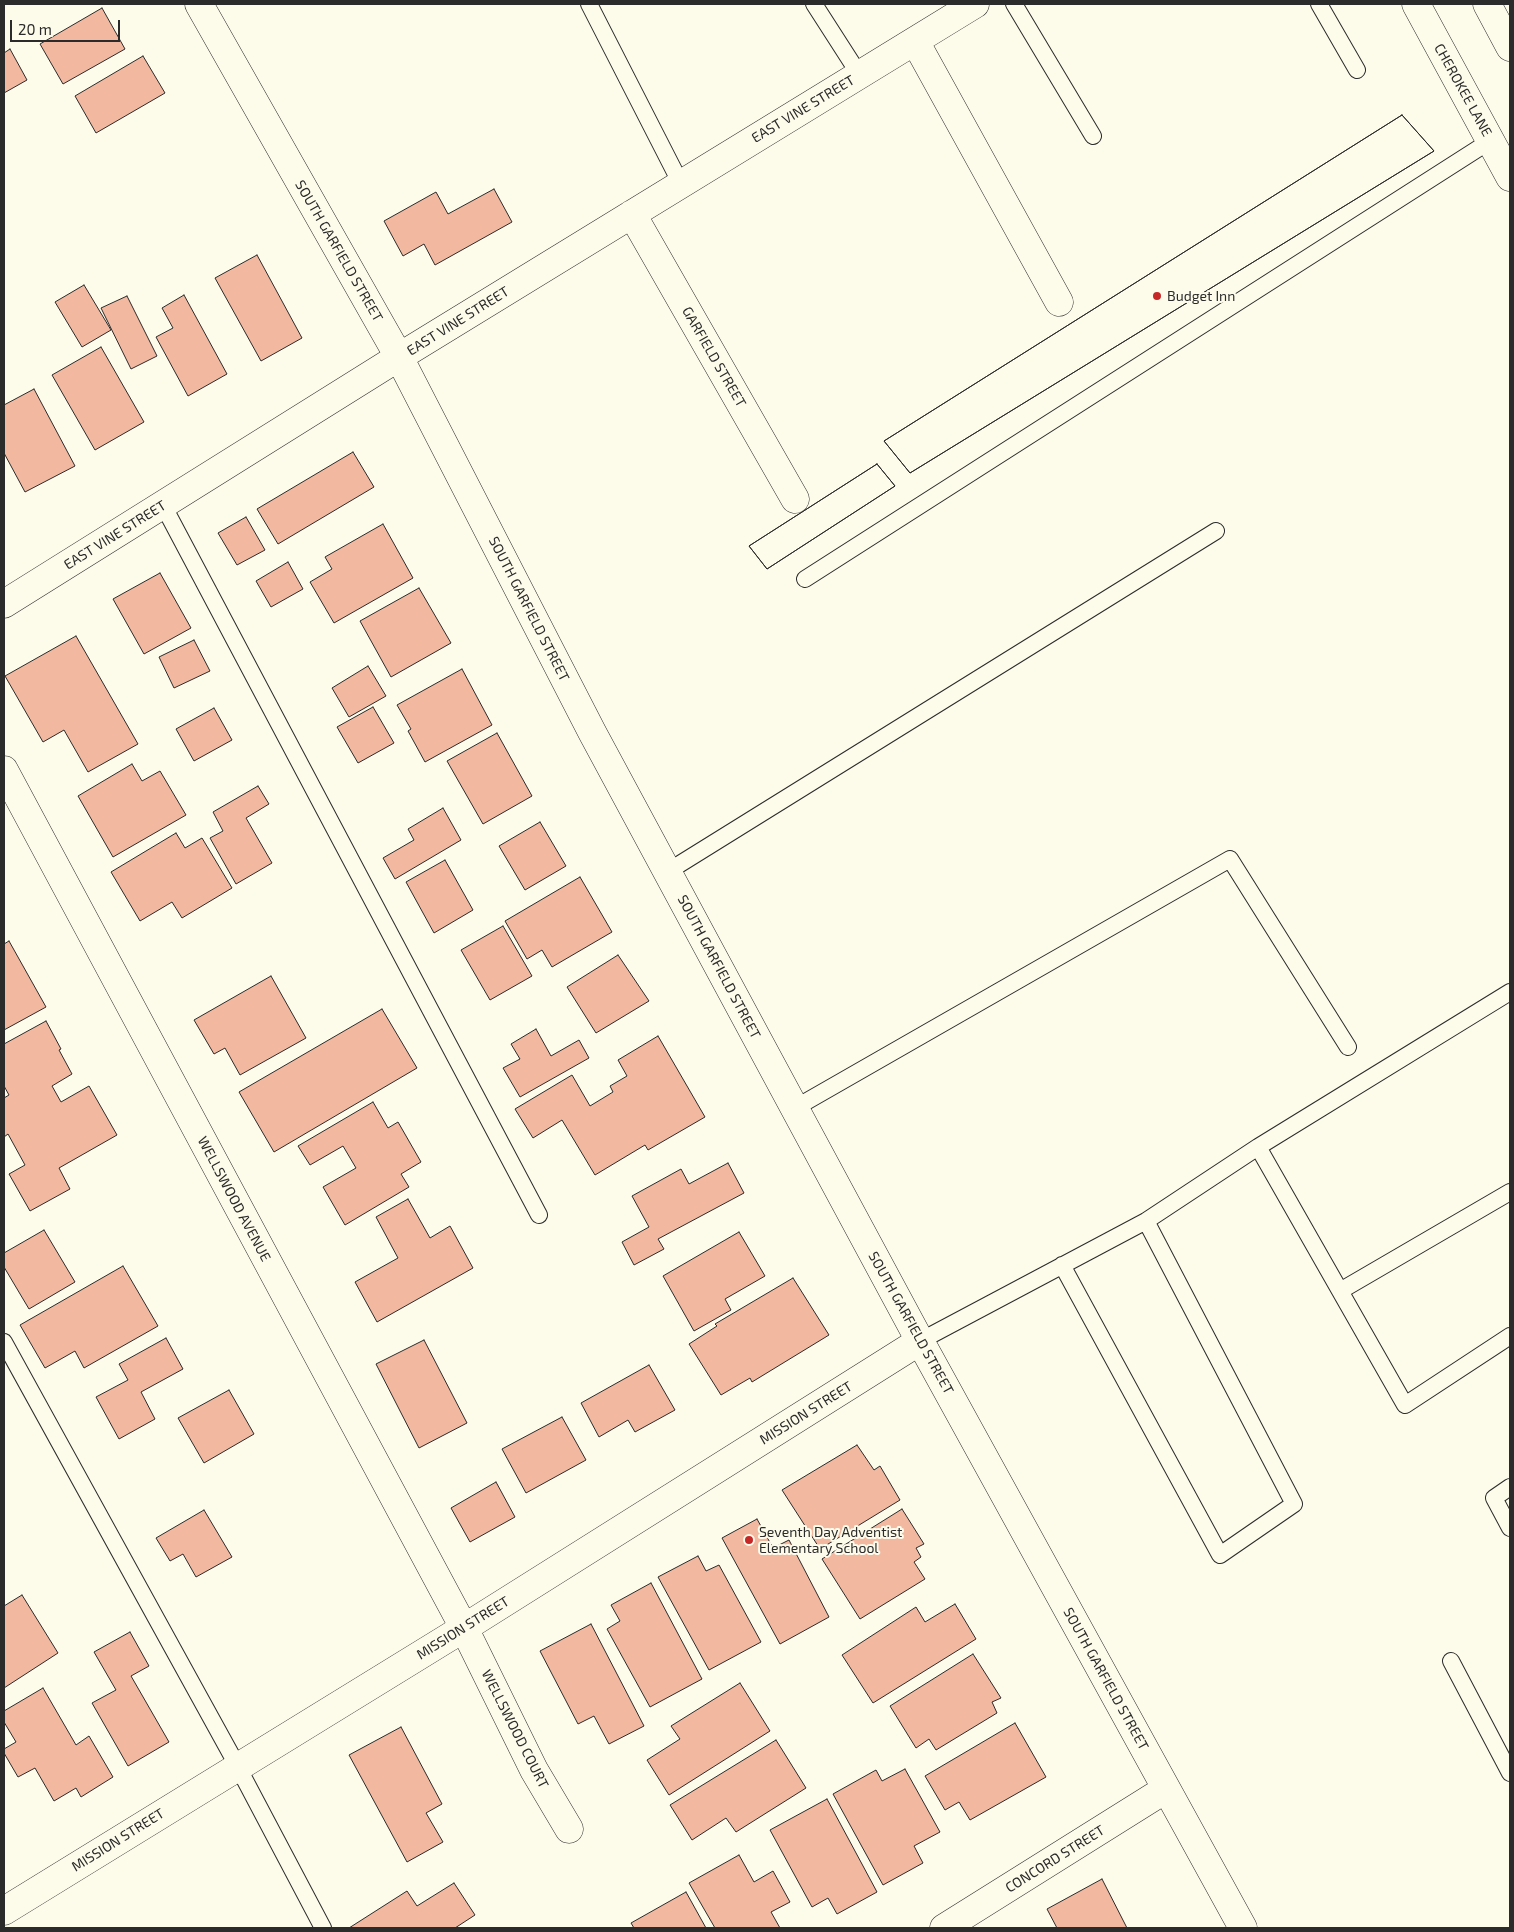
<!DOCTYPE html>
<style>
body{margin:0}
#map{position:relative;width:1514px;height:1932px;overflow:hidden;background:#fdfbea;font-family:"Exo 2",sans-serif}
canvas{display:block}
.frame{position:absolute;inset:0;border:5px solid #2b2b2b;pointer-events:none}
.scale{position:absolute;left:10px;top:20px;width:110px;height:22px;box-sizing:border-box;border:2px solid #2b2b2b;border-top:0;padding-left:6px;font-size:15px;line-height:18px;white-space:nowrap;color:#2b2b2b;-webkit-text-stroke:4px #fdfbea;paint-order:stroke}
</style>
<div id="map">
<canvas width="1514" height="1932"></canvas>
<div class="frame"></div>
<div class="scale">20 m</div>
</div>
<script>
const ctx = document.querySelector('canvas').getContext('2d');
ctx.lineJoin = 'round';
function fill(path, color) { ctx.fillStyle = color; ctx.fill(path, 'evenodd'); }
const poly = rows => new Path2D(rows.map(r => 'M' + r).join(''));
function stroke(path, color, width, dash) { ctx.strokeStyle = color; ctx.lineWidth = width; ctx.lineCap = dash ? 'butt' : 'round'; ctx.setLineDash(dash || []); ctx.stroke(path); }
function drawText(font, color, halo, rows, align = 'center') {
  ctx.font = font + ' "Exo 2",sans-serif'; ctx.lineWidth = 4; ctx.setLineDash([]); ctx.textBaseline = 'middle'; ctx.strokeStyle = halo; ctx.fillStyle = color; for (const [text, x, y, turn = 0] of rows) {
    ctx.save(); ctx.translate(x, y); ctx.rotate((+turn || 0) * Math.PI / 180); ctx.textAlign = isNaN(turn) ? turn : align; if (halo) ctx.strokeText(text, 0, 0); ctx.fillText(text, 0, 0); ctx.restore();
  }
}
const building = poly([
 [102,8,125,49,63,84,40,44,102,8],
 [10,49,27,80,4,93,4,53,10,49],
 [143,56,165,93,96,133,75,96,143,56],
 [1402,115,1434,151,910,473,884,441,1402,115],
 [1402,115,1434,151,910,473,884,441,1402,115],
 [494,189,512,222,435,265,424,244,403,256,384,221,436,192,448,214,494,189],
 [257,255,302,338,261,361,215,278,257,255],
 [84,285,111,330,82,347,55,302,84,285],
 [184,295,227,374,188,396,156,337,173,328,162,308,184,295],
 [127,296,157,356,131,369,101,308,127,296],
 [101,347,144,422,95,450,52,375,101,347],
 [34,389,75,466,25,492,4,453,4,405,34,389],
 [353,452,374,487,278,544,257,509,353,452],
 [877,464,895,486,767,569,749,546,877,464],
 [877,464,895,486,767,569,749,546,877,464],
 [246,517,265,550,237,565,218,533,246,517],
 [383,524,413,578,334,623,310,582,332,569,325,557,383,524],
 [288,562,303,589,271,607,256,581,288,562],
 [160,573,191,628,144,654,113,599,160,573],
 [419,588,451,643,391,677,360,621,419,588],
 [76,636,138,744,88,772,64,730,43,742,5,676,76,636],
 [194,640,210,671,174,688,159,657,194,640],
 [368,666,386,696,349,717,332,688,368,666],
 [462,669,492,725,425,762,408,731,411,729,397,705,462,669],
 [373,707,394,743,358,763,337,727,373,707],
 [214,708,232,740,194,761,176,729,214,708],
 [497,733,532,796,483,824,447,761,497,733],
 [132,764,142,781,160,771,186,815,113,857,78,796,132,764],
 [258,786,269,804,246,818,272,863,236,884,210,838,223,831,213,812,258,786],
 [443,808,461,840,395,879,383,858,414,840,408,829,443,808],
 [540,822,566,866,525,890,499,846,540,822],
 [176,833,185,848,202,838,232,888,182,918,172,902,140,921,111,872,176,833],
 [445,860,473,910,434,933,406,882,445,860],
 [580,877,612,932,552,967,542,950,527,959,505,921,580,877],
 [503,926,532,976,490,1000,461,950,503,926],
 [9,941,46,1007,4,1030,4,944,9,941],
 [618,955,649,1001,596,1033,567,987,618,955],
 [271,976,306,1038,240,1075,225,1048,214,1054,194,1020,271,976],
 [382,1009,417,1068,274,1152,239,1092,382,1009],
 [46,1021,61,1049,59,1050,72,1074,52,1086,61,1102,89,1086,117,1135,59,1168,70,1189,30,1211,9,1174,25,1165,8,1134,4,1137,4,1098,9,1095,4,1086,4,1044,46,1021],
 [536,1029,551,1056,579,1040,589,1058,520,1097,503,1068,520,1059,511,1044,536,1029],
 [658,1036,705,1117,648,1150,645,1145,595,1175,562,1120,533,1138,515,1109,572,1075,590,1106,613,1092,610,1086,627,1076,618,1060,658,1036],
 [373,1102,388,1128,398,1122,421,1162,401,1174,409,1187,345,1225,323,1187,356,1168,343,1146,310,1165,298,1146,373,1102],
 [728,1163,744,1193,658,1239,664,1249,634,1265,622,1242,649,1227,632,1196,681,1169,689,1184,728,1163],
 [408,1199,430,1238,450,1226,473,1268,377,1322,355,1282,398,1258,376,1217,408,1199],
 [44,1230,75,1282,29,1309,4,1267,4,1253,44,1230],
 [739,1232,765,1276,725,1299,731,1310,694,1331,663,1276,739,1232],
 [123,1266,158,1326,84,1368,75,1351,45,1368,20,1325,123,1266],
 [793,1278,829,1335,752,1382,750,1378,721,1395,689,1344,717,1326,715,1324,793,1278],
 [166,1338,183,1369,141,1392,155,1419,119,1439,96,1397,128,1380,119,1364,166,1338],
 [424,1340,467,1423,419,1448,376,1364,424,1340],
 [649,1365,675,1410,635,1432,628,1420,599,1437,581,1403,649,1365],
 [229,1390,254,1434,204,1463,178,1418,229,1390],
 [562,1417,586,1460,526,1493,502,1449,562,1417],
 [857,1445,874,1470,880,1466,900,1500,820,1549,782,1490,857,1445],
 [496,1482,515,1517,470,1542,451,1508,496,1482],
 [902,1509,924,1544,916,1548,921,1557,914,1562,925,1579,860,1619,822,1559,902,1509],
 [204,1510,232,1557,196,1577,183,1554,170,1561,156,1538,204,1510],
 [757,1519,773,1548,789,1540,829,1617,780,1644,722,1538,757,1519],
 [698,1556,706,1571,719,1565,761,1642,709,1670,658,1577,698,1556],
 [651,1583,702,1679,650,1707,607,1629,620,1621,611,1605,651,1583],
 [22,1595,58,1653,4,1688,4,1606,22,1595],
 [955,1604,976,1639,873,1703,842,1655,916,1607,925,1622,955,1604],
 [591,1624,644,1726,609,1744,594,1716,578,1724,540,1651,591,1624],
 [130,1632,149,1666,131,1676,169,1742,128,1766,92,1703,116,1690,94,1652,130,1632],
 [973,1654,1001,1698,992,1702,997,1713,936,1750,929,1739,916,1748,890,1706,973,1654],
 [740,1683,770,1731,669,1795,647,1760,680,1739,671,1726,740,1683],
 [43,1688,76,1745,89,1736,113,1777,81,1797,76,1788,54,1801,35,1768,18,1777,4,1753,4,1749,16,1742,4,1722,4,1711,43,1688],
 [1015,1723,1046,1777,970,1820,959,1802,945,1810,925,1776,1015,1723],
 [401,1727,442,1804,426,1813,443,1842,407,1862,349,1755,401,1727],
 [776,1740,806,1788,736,1832,726,1818,692,1840,670,1805,776,1740],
 [905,1769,940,1832,914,1846,923,1863,883,1885,833,1794,876,1770,882,1781,905,1769],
 [827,1799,877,1892,837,1914,828,1898,812,1907,770,1830,827,1799],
 [739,1855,754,1882,773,1871,790,1902,771,1912,780,1928,715,1928,689,1883,739,1855],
 [1102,1879,1127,1928,1057,1928,1047,1909,1102,1879],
 [454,1883,475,1915,455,1928,349,1928,407,1891,417,1906,454,1883],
 [686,1892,706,1928,634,1928,631,1923,686,1892]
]);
fill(building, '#f2b8a0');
stroke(building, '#2b2b2b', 1);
const service = poly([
 [589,4,681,184],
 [814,4,859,74],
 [1014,4,1093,136],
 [1319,4,1357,70],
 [163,505,539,1215],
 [805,579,1490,141],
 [667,872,1216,531],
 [795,1108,1230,859,1348,1047],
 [1258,1147,1405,1405,1510,1336],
 [1062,1265,1220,1555,1294,1504,1146,1221],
 [1340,1291,1510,1192],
 [920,1341,1146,1221,1258,1147,1510,992],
 [4,1342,238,1767,323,1928],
 [1510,1487,1494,1498,1510,1528],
 [1451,1661,1510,1773]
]);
const minor = poly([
 [199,4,399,357,592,732,920,1341,1243,1928],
 [915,41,1059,302],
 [632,214,795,499],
 [4,604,399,357,975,4],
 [4,770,464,1628,534,1770,569,1829],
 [4,1911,464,1628,920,1341],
 [944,1928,1166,1789]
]);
const secondary = poly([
 [1416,4,1510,177],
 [1487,4,1510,47]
]);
stroke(service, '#2b2b2b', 18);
stroke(minor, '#2b2b2b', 29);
stroke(secondary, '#2b2b2b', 29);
stroke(service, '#fdfbea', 16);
stroke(minor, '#fdfbea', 28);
stroke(secondary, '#fdfbea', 28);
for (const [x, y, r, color] of [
 [1157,296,5,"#c62828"],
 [749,1540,5,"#c62828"]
]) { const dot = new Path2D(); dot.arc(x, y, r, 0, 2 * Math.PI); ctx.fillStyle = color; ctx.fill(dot); stroke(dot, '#fdfbea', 2); }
drawText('14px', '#2b2b2b', '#fdfbea', [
 ["CHEROKEE LANE",1463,90,61],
 ["EAST VINE STREET",803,109,-31],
 ["SOUTH GARFIELD STREET",339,251,60],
 ["EAST VINE STREET",458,321,-32],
 ["GARFIELD STREET",714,357,60],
 ["EAST VINE STREET",115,535,-32],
 ["SOUTH GARFIELD STREET",529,609,63],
 ["SOUTH GARFIELD STREET",719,967,62],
 ["WELLSWOOD AVENUE",234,1199,62],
 ["SOUTH GARFIELD STREET",911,1323,61],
 ["MISSION STREET",806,1413,-32],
 ["MISSION STREET",463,1628,-32],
 ["SOUTH GARFIELD STREET",1106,1679,61],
 ["WELLSWOOD COURT",515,1729,63],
 ["MISSION STREET",118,1840,-32],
 ["CONCORD STREET",1055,1859,-32]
]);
drawText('14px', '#2b2b2b', '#fdfbea', [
 ["Budget Inn",1167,296],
 ["Seventh Day Adventist",759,1532],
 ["Elementary School",759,1548]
], 'left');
</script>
